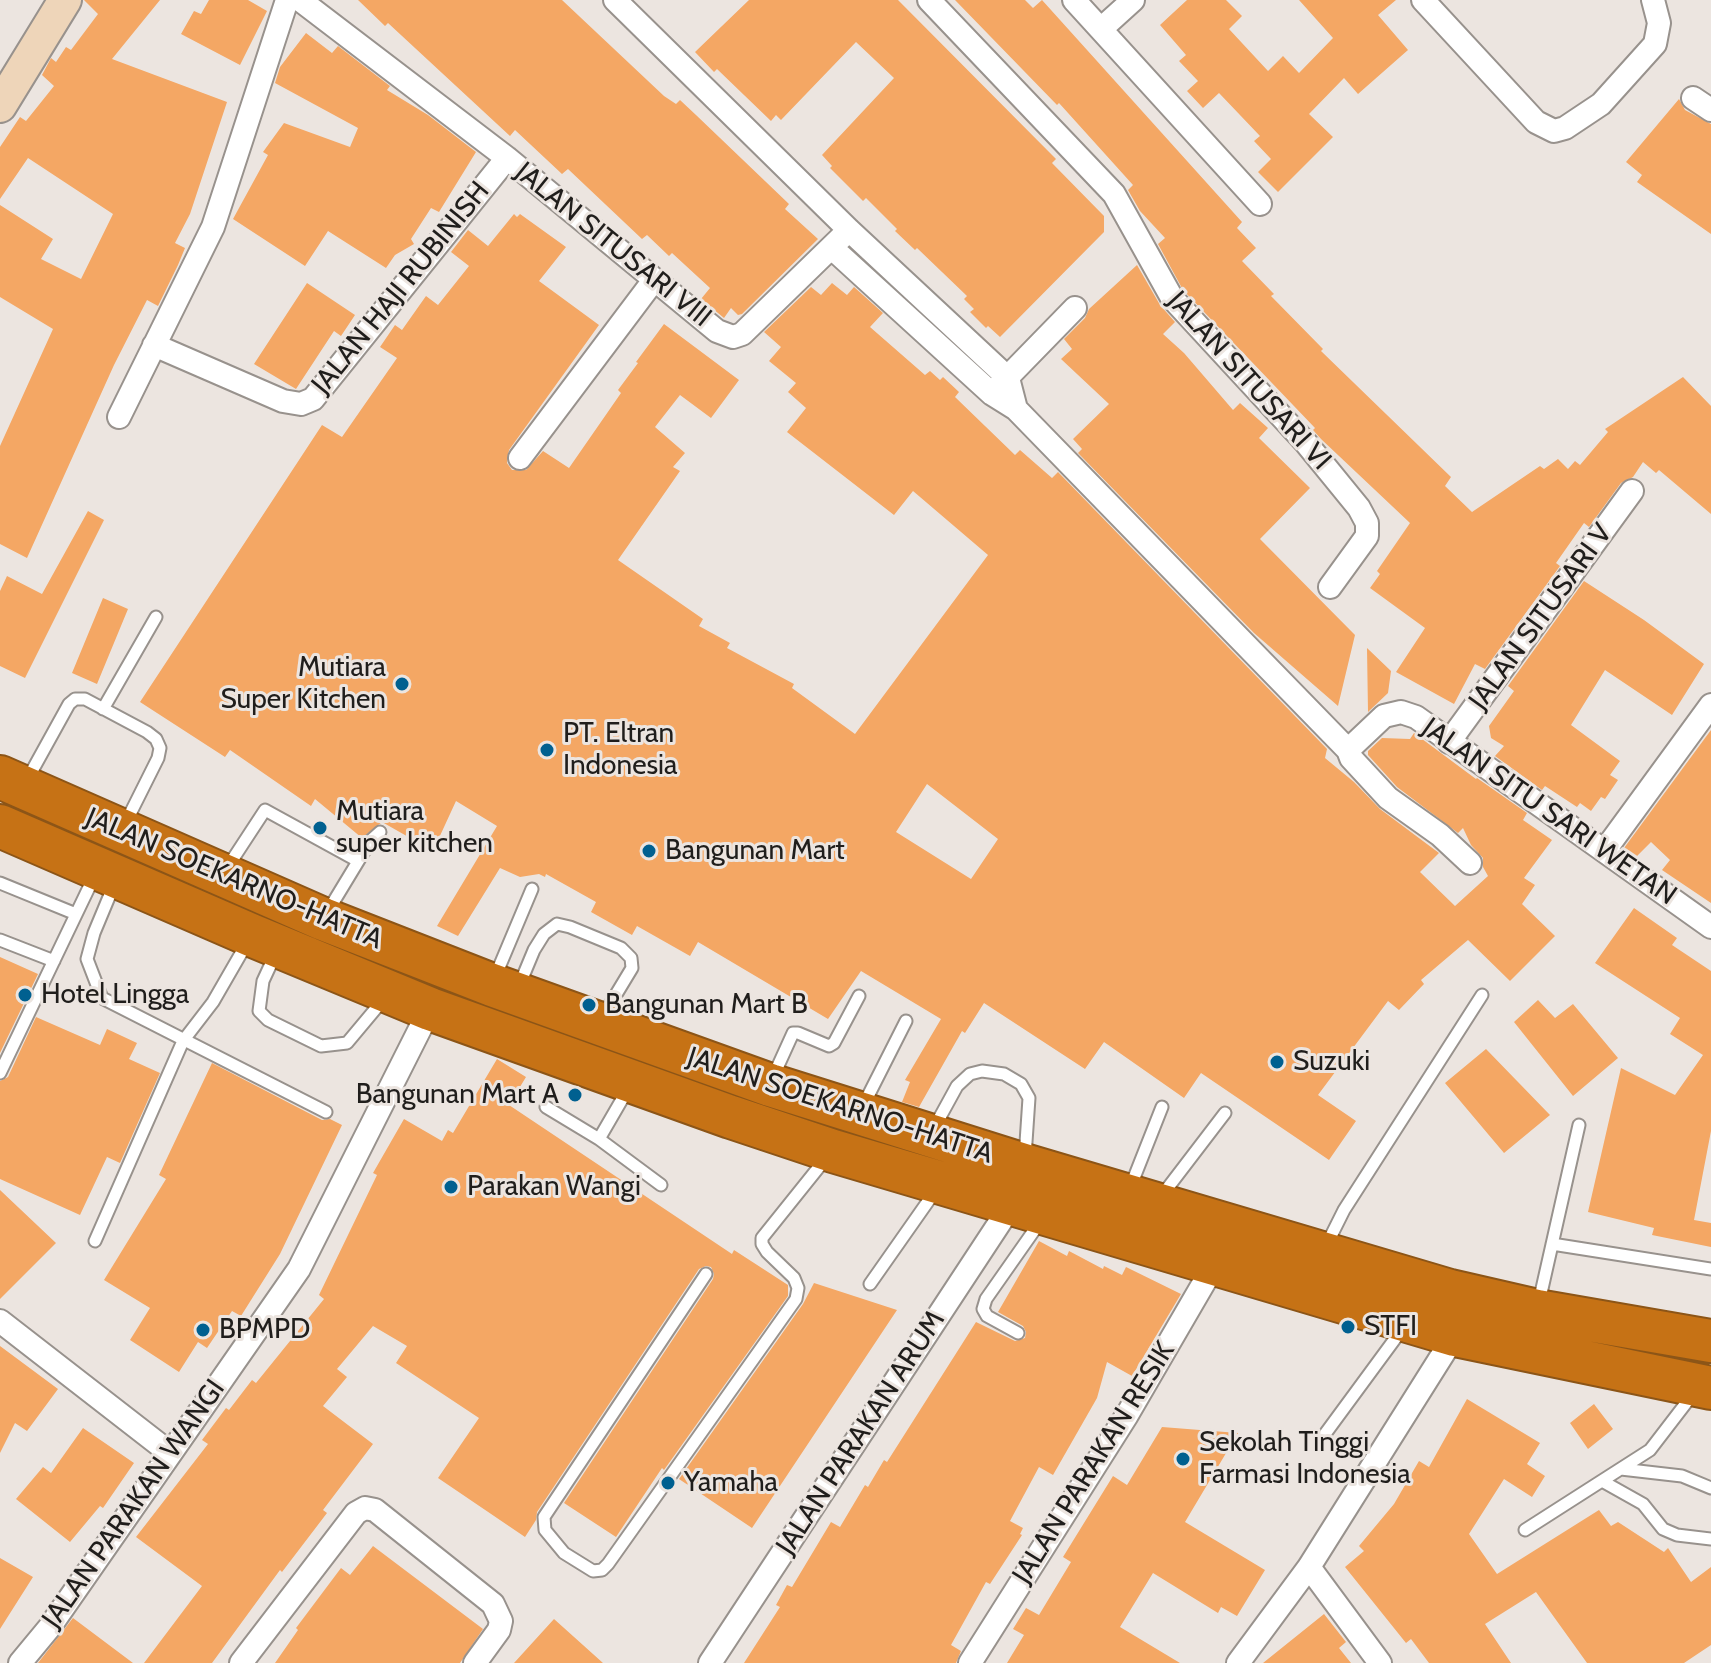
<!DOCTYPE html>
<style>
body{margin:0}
canvas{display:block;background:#ece5e0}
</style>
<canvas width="1711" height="1663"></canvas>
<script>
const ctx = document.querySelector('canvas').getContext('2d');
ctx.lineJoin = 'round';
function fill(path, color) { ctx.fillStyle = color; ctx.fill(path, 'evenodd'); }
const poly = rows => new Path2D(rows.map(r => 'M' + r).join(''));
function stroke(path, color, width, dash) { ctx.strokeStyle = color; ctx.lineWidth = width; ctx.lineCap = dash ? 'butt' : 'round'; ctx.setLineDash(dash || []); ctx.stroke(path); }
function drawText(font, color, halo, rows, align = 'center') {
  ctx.font = font + ' Cabin,sans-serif'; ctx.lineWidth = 6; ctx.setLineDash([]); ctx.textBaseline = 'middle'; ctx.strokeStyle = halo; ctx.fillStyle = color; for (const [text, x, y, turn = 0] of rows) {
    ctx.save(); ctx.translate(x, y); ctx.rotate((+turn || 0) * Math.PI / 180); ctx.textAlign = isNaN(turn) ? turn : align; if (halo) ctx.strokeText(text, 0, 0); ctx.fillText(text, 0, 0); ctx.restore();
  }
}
fill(poly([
 [84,0,160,0,112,59,227,102,190,214,175,243,185,248,178,265,158,306,147,300,114,365,27,558,0,544,0,446,53,329,0,297,0,205,53,239,41,259,81,279,113,214,28,158,0,199,0,147,20,117,26,121,54,86,42,75,51,58,56,62,66,47,71,50,98,14],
 [209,0,248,0,267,11,240,65,181,34,194,11,201,14],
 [358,0,562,0,664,96,676,104,680,100,696,115,789,204,785,209,818,239,742,314,738,315,731,308,724,318,701,299,710,288,672,253,669,256,647,235,642,239,568,169,562,174,515,130,510,136,388,23,385,26],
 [749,0,898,0,1056,159,1052,163,1104,216,1104,232,1000,337,988,326,986,328,970,312,974,309,964,299,967,296,917,248,915,250,895,231,897,229,866,198,863,201,830,168,832,166,822,155,894,78,856,42,781,120,776,115,771,121,717,69,714,72,695,52],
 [955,0,1025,0,1033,8,1042,0,1242,222,1237,228,1256,248,1242,261,1274,294,1271,296,1323,349,1321,351,1451,477,1445,486,1472,512,1540,466,1544,469,1558,459,1568,469,1575,461,1580,465,1608,432,1605,429,1683,377,1711,406,1711,514,1659,470,1656,473,1643,462,1633,477,1621,483,1589,527,1584,523,1556,563,1560,566,1485,669,1475,664,1454,704,1396,672,1425,628,1370,588,1380,574,1377,571,1410,523,1321,439,1313,430,1315,428,1183,290,1158,244,1165,238,1140,211,1128,190,1133,185,1059,103,1057,105],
 [1187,0,1226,0,1242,16,1229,29,1268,71,1283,56,1299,73,1333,38,1299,0,1396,0,1378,15,1408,50,1358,94,1344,78,1309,114,1333,137,1278,192,1258,172,1271,159,1254,141,1260,136,1219,93,1203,108,1187,91,1198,81,1179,61,1186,55,1160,25],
 [306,33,332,53,338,46,390,86,387,90,428,115,476,152,439,212,431,208,411,239,414,244,395,255,386,268,328,231,305,266,233,219,268,155,263,152,284,123,350,147,358,128,275,83,280,67],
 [1679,99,1685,110,1711,124,1711,234,1637,182,1642,175,1626,162],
 [514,214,517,217,520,214,566,247,539,281,599,325,509,450,507,463,512,470,526,470,543,451,569,468,621,393,618,390,638,363,636,362,664,324,739,380,711,418,680,395,655,427,685,453,673,467,680,471,618,560,703,619,699,626,730,643,727,648,794,684,792,688,855,734,988,555,913,491,894,515,787,432,806,408,788,392,796,383,769,361,781,347,764,332,811,287,821,295,832,283,847,295,854,287,883,313,870,327,925,375,930,371,940,380,943,377,959,392,955,397,1015,455,1020,450,1052,478,1058,472,1327,749,1325,758,1354,782,1380,809,1439,853,1420,872,1455,906,1488,876,1483,867,1483,858,1471,845,1463,828,1458,833,1397,787,1368,755,1368,751,1382,738,1410,739,1414,733,1476,779,1477,778,1527,813,1523,820,1552,840,1524,878,1535,885,1522,904,1555,936,1510,981,1468,940,1421,980,1424,984,1399,1010,1388,1001,1318,1095,1356,1121,1329,1160,1201,1073,1184,1098,1104,1042,1085,1069,984,1003,965,1033,962,1031,919,1107,902,1102,910,1082,905,1080,941,1019,861,971,828,1019,698,942,690,956,637,926,632,935,591,912,596,902,546,874,545,877,539,874,520,877,500,868,458,936,437,926,497,826,456,801,433,851,382,822,362,838,315,799,311,806,230,750,225,757,140,702,322,425,342,437,397,358,380,347,395,325,402,330,426,296,438,305,469,266,451,252,468,230,488,246],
 [927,784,998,839,971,879,896,832],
 [1137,265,1160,305,1175,322,1163,334,1184,353,1233,410,1240,403,1268,428,1259,438,1310,488,1260,539,1355,635,1338,706,1254,633,1078,453,1082,449,1073,439,1109,404,1061,359,1072,349,1064,339,1085,318,1089,309],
 [307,283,355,315,341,336,334,331,296,389,254,364],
 [88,511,104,520,25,678,0,666,0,591,7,576,42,594],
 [1584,581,1644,620,1704,664,1672,715,1605,670,1571,725,1620,761,1610,775,1618,780,1605,799,1601,797,1591,811,1580,803,1577,807,1545,786,1542,790,1495,756,1504,746,1491,738,1489,726,1514,691,1508,686],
 [103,598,128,609,97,684,72,673],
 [1367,648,1391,671,1388,693,1368,712],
 [1711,730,1711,903,1662,870,1670,860,1651,842,1636,857,1624,848],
 [1634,908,1677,938,1672,945,1711,971,1711,1131,1694,1220,1711,1223,1711,1247,1652,1235,1654,1228,1588,1212,1621,1068,1675,1095,1703,1055,1670,1034,1680,1018,1595,963],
 [0,957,38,974,0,1053],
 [1538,1000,1555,1018,1573,1004,1618,1058,1573,1096,1514,1022],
 [36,1017,100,1045,107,1029,137,1043,129,1059,160,1073,120,1163,107,1157,80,1215,0,1179,0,1081,8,1077],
 [1486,1049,1550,1115,1504,1153,1445,1083],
 [497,1059,526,1077,509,1105,732,1254,734,1250,788,1285,788,1296,664,1470,662,1468,616,1537,564,1503,713,1279,714,1274,711,1267,706,1266,699,1269,537,1512,536,1520,525,1537,438,1478,479,1418,396,1363,407,1346,373,1326,337,1369,347,1377,323,1406,373,1444,323,1510,327,1513,282,1572,280,1570,212,1663,144,1663,202,1586,136,1537,208,1444,202,1440,226,1408,229,1410,252,1380,256,1383,324,1299,319,1295,377,1175,373,1173,404,1119,442,1141,448,1130,453,1133],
 [212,1063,322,1120,330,1119,342,1125,280,1254,241,1316,232,1311,207,1348,198,1342,179,1372,130,1340,150,1308,104,1280,166,1179,159,1175],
 [0,1190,56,1243,0,1299],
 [1039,1241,1067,1256,1069,1251,1103,1269,1104,1266,1122,1275,1126,1267,1181,1294,1132,1376,1107,1362,1097,1398,1053,1475,1039,1467,1010,1521,1023,1528,1020,1534,1022,1535,990,1584,986,1582,951,1645,961,1651,956,1663,744,1663,780,1607,776,1605,787,1585,792,1587,831,1522,840,1527,865,1485,868,1487,884,1460,887,1462,976,1322,1015,1341,1025,1338,1026,1332,1023,1326,998,1312],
 [814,1283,897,1310,752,1528,679,1479,803,1304],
 [0,1346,58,1389,27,1431,15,1423,0,1453],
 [1467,1399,1540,1443,1527,1464,1545,1476,1532,1497,1504,1479,1469,1534,1497,1574,1599,1510,1611,1526,1618,1522,1664,1552,1668,1548,1691,1582,1711,1567,1711,1645,1684,1663,1587,1663,1536,1592,1485,1624,1511,1663,1429,1663,1411,1639,1406,1643,1345,1567,1364,1551,1359,1546,1394,1504,1419,1461,1429,1467],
 [1594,1404,1613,1429,1588,1449,1570,1423],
 [1162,1427,1238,1433,1185,1522,1265,1570,1237,1616,1221,1607,1218,1613,1153,1573,1120,1627,1180,1663,1007,1663,1024,1635,1013,1629,1026,1608,1039,1615,1071,1562,1063,1557,1113,1476,1127,1485],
 [83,1428,134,1463,103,1508,100,1506,70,1542,16,1499,43,1467,51,1473],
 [373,1546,483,1629,460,1663,275,1663,298,1630,296,1628,341,1568,350,1575],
 [0,1558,33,1577,0,1629],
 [1324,1614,1346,1642,1339,1648,1351,1663,1263,1663],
 [73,1618,133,1663,38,1663],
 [554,1619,603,1663,514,1663]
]), '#f4a764');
const lane = poly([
 [103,709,156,617],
 [27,780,69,704,75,699,85,699,147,732,156,739,160,748,158,758,126,822],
 [227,868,265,810,358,861],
 [0,883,76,914],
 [114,885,94,933,87,959,102,998,326,1112],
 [328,911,371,840,380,832],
 [0,940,54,961],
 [276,953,263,981,259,1011,268,1020,321,1046,347,1043,383,1000],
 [495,977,532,889],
 [519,986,534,950,544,934,557,924,570,927,621,948,631,958,632,968,603,1016],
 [0,1073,94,877],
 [773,1077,793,1033,798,1033,829,1046,834,1043,859,996],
 [628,1089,599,1139,661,1185],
 [863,1106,906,1021],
 [546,1107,599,1139],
 [934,1128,957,1086,970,1074,982,1071,1004,1074,1021,1084,1029,1098,1025,1157],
 [1130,1188,1162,1107],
 [1160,1198,1225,1113],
 [95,1241,183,1041,213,1002,247,943],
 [1552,1244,1711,1269],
 [1326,1246,1344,1210,1482,995],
 [706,1274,544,1517,545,1530,564,1553,593,1571,602,1570,608,1564,796,1299,798,1288,794,1278,767,1252,762,1244,762,1238,827,1157],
 [870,1284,936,1190],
 [1539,1302,1579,1125],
 [1018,1333,987,1316,983,1309,986,1299,1040,1222],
 [1325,1434,1403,1328],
 [1621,1469,1682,1476,1711,1488],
 [1602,1481,1643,1504,1663,1529,1677,1535,1711,1539],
 [1525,1530,1650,1450,1693,1394]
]);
const street = poly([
 [300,0,507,158,717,331,733,337,742,334,849,230],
 [615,0,849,230,1008,378,1016,409],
 [929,0,1114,194,1172,298,1306,443,1359,508,1367,523,1367,536,1330,587],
 [1074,0,1260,204],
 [1423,0,1536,122,1554,131,1565,128,1601,104,1655,44,1659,23,1653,0],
 [1101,29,1133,0],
 [1693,98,1711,110],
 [832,248,992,394,1016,409,1348,750,1351,758,1388,798,1440,835,1470,863],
 [154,345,283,401,301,404,313,399,507,158],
 [998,387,1075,308],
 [119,417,213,227,287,0],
 [520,458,654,280],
 [1449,742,1632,491],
 [1348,750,1384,716,1401,712,1416,717,1711,927],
 [1605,850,1711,705],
 [0,1321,170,1453],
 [1309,1567,1380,1663],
 [20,1663,49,1628,299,1269,430,1009],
 [241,1663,356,1513,365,1508,375,1510,493,1604,501,1621,499,1630,475,1663],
 [710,1663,1012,1204],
 [970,1663,1127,1415,1216,1262],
 [1238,1663,1309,1567,1455,1335]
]);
const secondary = poly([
 [0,106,65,0]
]);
const highway = poly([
 [0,777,323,919,492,985,770,1085,1024,1165,1450,1291,1537,1311,1711,1341],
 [0,826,251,935,430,1009,731,1117,833,1151,1455,1335,1711,1388]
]);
stroke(lane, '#98928d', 15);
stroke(street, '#98928d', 26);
stroke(secondary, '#98928d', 36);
stroke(highway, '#8c5517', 46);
stroke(lane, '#fff', 11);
stroke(street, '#fff', 22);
stroke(secondary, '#eed5b9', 32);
stroke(highway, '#c67215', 42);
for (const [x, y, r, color] of [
 [402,684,8,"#006090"],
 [547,750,8,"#006090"],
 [320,828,8,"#006090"],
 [649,851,8,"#006090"],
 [25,995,8,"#006090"],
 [589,1005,8,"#006090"],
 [1277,1062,8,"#006090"],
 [575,1095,8,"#006090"],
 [451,1187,8,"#006090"],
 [1348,1327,8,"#006090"],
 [203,1330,8,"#006090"],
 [1183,1459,8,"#006090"],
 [668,1483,8,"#006090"]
]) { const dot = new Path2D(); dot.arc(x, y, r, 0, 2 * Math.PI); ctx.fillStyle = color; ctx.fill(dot); stroke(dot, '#ece5e0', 3); }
drawText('28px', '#201e1c', '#ece5e0', [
 ["JALAN SITUSARI VIII",613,245,39],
 ["JALAN HAJI RUBINISH",401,288,-51],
 ["JALAN SITUSARI VI",1249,381,48],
 ["JALAN SITUSARI V",1541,617,-54],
 ["JALAN SITU SARI WETAN",1549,812,35],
 ["JALAN SOEKARNO-HATTA",234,879,23],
 ["JALAN SOEKARNO-HATTA",840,1106,18],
 ["JALAN PARAKAN ARUM",861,1433,-57],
 ["JALAN PARAKAN RESIK",1094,1463,-58],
 ["JALAN PARAKAN WANGI",134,1504,-55]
]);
drawText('28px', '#201e1c', '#ece5e0', [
 ["Mutiara",386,668,"right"],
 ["Super Kitchen",386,700,"right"],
 ["PT. Eltran",563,734],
 ["Indonesia",563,766],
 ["Mutiara",336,812],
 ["super kitchen",336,844],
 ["Bangunan Mart",665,851],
 ["Hotel Lingga",41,995],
 ["Bangunan Mart B",605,1005],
 ["Suzuki",1293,1062],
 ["Bangunan Mart A",559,1095,"right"],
 ["Parakan Wangi",467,1187],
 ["STFI",1364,1327],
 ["BPMPD",219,1330],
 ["Sekolah Tinggi",1199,1443],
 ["Farmasi Indonesia",1199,1475],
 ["Yamaha",684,1483]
], 'left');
</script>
